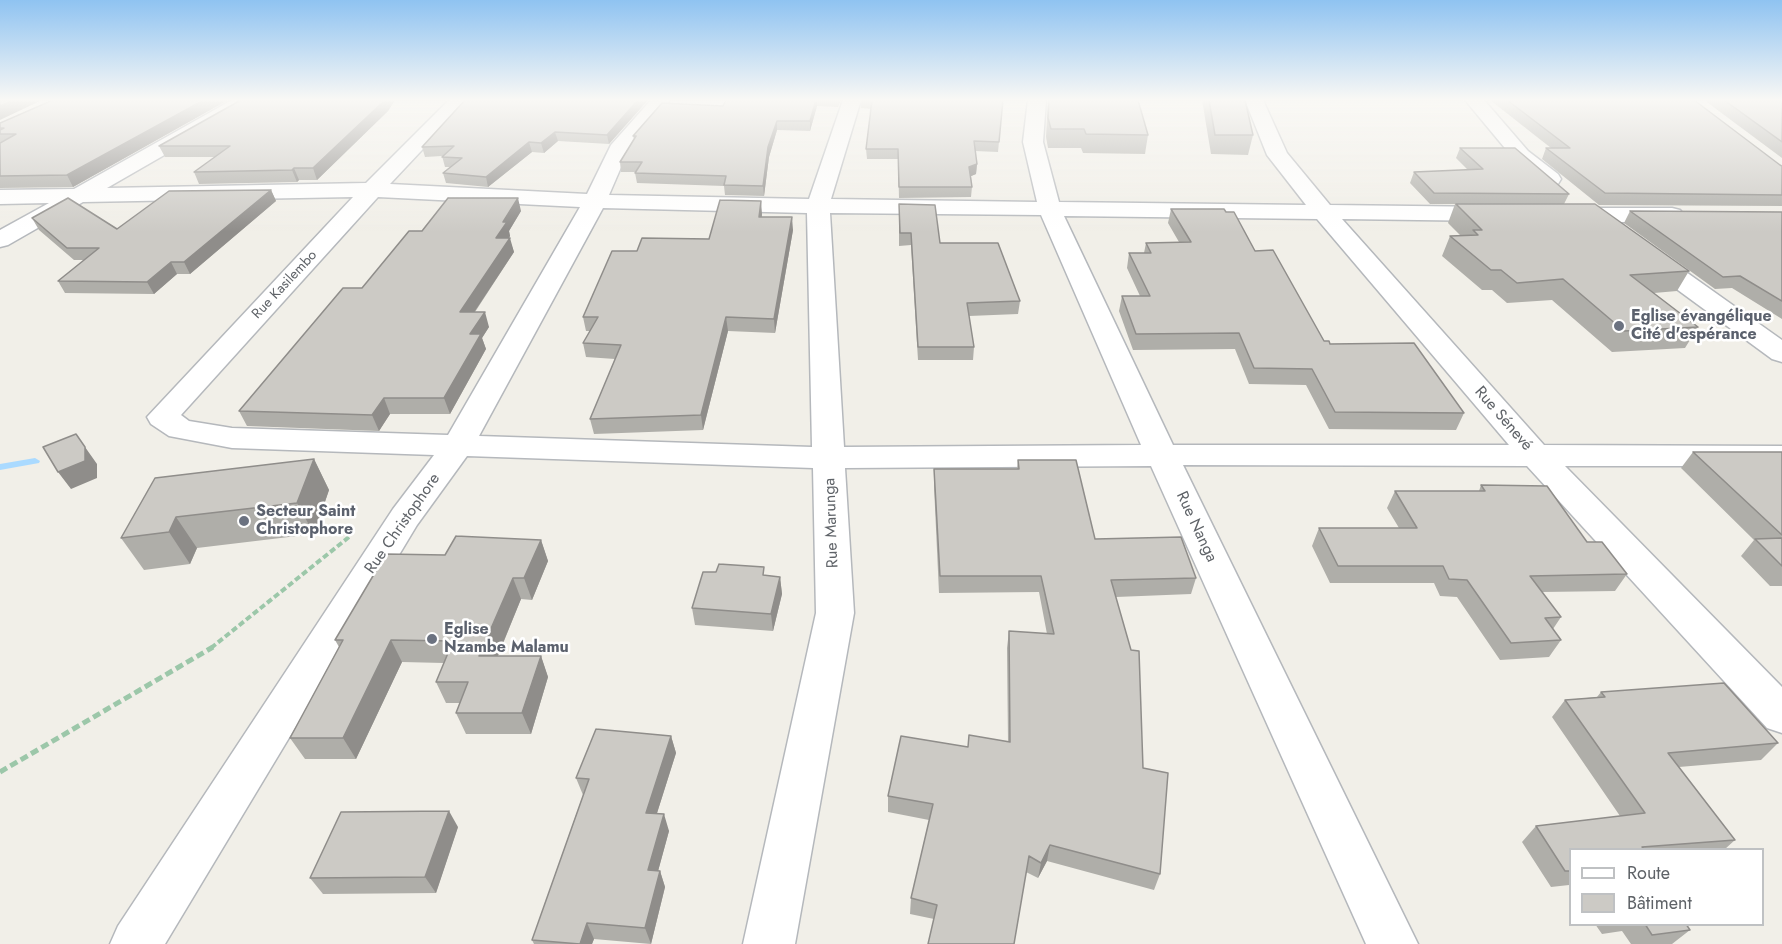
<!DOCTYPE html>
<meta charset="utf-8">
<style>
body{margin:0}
#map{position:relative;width:1782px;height:944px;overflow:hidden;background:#f1efe8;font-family:Jost,sans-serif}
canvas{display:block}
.legend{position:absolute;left:1569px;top:848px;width:195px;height:78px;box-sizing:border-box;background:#fff;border:2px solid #bfc1c3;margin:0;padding:8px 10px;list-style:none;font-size:18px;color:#5f6368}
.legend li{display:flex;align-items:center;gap:12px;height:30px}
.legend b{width:30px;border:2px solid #bfc1c3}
</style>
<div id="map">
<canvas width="1782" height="944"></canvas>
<ul class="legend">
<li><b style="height:8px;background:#fff"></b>Route</li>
<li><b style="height:16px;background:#cccac5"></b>Bâtiment</li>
</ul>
</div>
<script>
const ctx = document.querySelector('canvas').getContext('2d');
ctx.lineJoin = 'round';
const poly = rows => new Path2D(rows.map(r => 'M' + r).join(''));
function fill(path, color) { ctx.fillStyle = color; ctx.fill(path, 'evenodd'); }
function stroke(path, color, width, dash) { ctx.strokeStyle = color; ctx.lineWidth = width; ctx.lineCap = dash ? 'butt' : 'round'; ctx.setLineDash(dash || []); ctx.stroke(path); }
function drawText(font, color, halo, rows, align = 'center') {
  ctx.font = font + ' Jost,sans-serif'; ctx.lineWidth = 5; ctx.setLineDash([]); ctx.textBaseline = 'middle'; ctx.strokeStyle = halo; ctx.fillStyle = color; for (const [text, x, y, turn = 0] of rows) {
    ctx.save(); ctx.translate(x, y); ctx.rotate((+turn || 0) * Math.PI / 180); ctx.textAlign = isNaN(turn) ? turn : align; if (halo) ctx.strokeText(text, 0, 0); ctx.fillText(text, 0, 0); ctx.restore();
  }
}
fill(poly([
 [35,458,40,461,39,463,0,470,0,464,35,458]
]), '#aadaff');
const street = poly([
 [232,100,255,100,253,104,107,188,366,183,449,100,469,100,390,184,587,194,611,145,651,100,670,100,628,151,609,195,809,199,843,100,861,100,831,199,1037,202,1023,142,1028,100,1046,100,1043,142,1059,202,1306,205,1267,155,1245,100,1263,100,1287,153,1330,205,1495,207,1503,209,1507,214,1503,219,1495,221,1342,219,1544,445,1782,446,1782,466,1565,466,1782,687,1782,733,1767,728,1527,466,1183,465,1418,944,1366,944,1151,466,845,468,854,613,795,944,743,944,816,613,813,468,467,456,417,525,165,944,110,944,118,926,393,509,434,455,232,448,169,436,151,424,147,417,353,197,83,202,8,245,0,247,0,230,49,203,0,204,0,190,74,189,232,100],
 [378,197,580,207,448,435,232,428,189,421,181,415,378,197],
 [603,208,807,213,812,447,479,436,603,208],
 [830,213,1041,215,1141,445,844,447,830,213],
 [1064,216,1317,219,1509,445,1173,445,1064,216],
 [1465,100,1484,100,1528,151,1558,174,1561,179,1558,184,1550,185,1542,184,1514,159,1465,100],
 [1565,208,1672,208,1680,210,1684,215,1680,220,1672,222,1565,222,1557,220,1553,215,1557,210,1565,208],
 [1646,248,1655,250,1782,340,1782,362,1772,359,1637,260,1634,255,1637,250,1646,248]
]);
stroke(street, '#b5b8bc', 3);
stroke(poly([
 [211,648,349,537]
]), '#9cc7a9', 4, [6, 3]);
stroke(poly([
 [0,772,213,647]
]), '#9cc7a9', 5, [8, 4]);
fill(street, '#fff');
fill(poly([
 [53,100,228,100,73,187,0,188,0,123],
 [241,100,395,100,388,111,317,180,299,180,297,182,199,184,194,172,215,157,165,157,159,146],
 [648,100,609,144,558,141,544,153,532,152,488,187,446,183,443,173,450,167,445,167,442,156,425,157,422,147],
 [726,100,841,100,838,107,817,106,810,131,777,130,769,157,764,196,725,195,724,186,637,183,635,173,635,172,621,172,620,162,634,139,633,136,723,106],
 [861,100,1003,100,998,152,975,151,977,164,976,174,971,176,972,187,971,197,899,198,898,159,867,159,866,149,871,109,861,108],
 [1048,100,1138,100,1148,135,1145,154,1083,153,1081,148,1048,148,1046,137],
 [1202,100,1245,100,1253,135,1248,155,1211,154],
 [1490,100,1694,100,1780,165,1782,166,1782,206,1599,205,1542,159,1546,148,1551,148],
 [1704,100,1782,100,1782,158],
 [1460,148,1569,194,1564,204,1689,271,1677,291,1654,293,1698,327,1685,348,1612,352,1552,300,1507,303,1492,290,1482,290,1442,256,1450,236,1461,236,1448,223,1455,204,1430,204,1410,183,1414,172,1468,170,1456,158],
 [271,190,276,201,190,274,177,274,154,294,65,293,58,281,84,260,74,260,39,230,32,218,117,229],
 [899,204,940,243,1020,301,1018,314,969,316,974,347,973,360,918,360,911,245,899,246],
 [1171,209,1226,212,1324,341,1464,413,1456,430,1329,429,1306,385,1249,384,1235,349,1133,350,1119,311,1122,296,1140,296,1127,268,1129,253,1144,253,1146,243,1179,242,1168,223],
 [521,211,509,231,510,236,509,238,514,252,475,312,489,327,482,338,486,349,450,414,390,414,379,431,247,426,239,411,422,231],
 [1630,211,1782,212,1782,319,1732,288,1715,289,1624,223],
 [762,214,762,217,793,230,775,333,728,331,703,430,594,434,590,419,615,359,586,357,583,343,590,331,586,331,583,317,637,251,709,239],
 [1693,452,1782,452,1782,586,1770,586,1741,556,1754,540,1681,468],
 [314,459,329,490,314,534,197,548,190,564,144,570,121,538],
 [1018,460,1095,539,1196,578,1191,594,1116,597,1160,874,1154,890,1047,861,1038,878,1026,872,934,919,910,914,911,898,929,820,888,812,888,796,968,747,1008,742,1007,648,1009,631,1047,634,1039,592,939,593,934,486,934,469,1017,469],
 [1481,485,1587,542,1627,574,1615,591,1542,592,1561,617,1553,629,1561,640,1549,657,1500,660,1457,597,1440,596,1434,583,1330,583,1312,546,1319,528,1399,528,1387,508,1395,491,1479,491],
 [541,540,548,561,532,600,521,599,498,656,541,656,548,677,531,734,466,734,456,713,460,703,446,703,436,682,444,663,402,662,356,759,305,759,290,738,339,647,335,640],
 [765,576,780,577,782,594,773,631,695,625,692,608],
 [1601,692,1778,743,1761,760,1679,767,1735,840,1725,849,1570,849,1570,888,1569,885,1551,887,1522,842,1536,826,1620,816,1552,717,1565,700,1597,697],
 [671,736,676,753,657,813,669,831,658,871,660,871,665,887,651,944,594,939,592,944,534,944,532,940,583,795,576,778],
 [458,827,436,893,323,894,310,878],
 [1595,924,1686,924,1690,930,1672,944,1631,944,1622,931,1602,934]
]), '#afaea9');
fill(poly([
 [13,100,42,100,0,120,0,106],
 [204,100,228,100,73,187,67,175],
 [385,100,395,100,388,111,317,180,313,168],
 [638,100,648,100,609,144,607,135],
 [816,100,817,100,817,106,810,131,810,121],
 [777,121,777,130,769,157,764,196,763,186,768,147],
 [555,132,558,141,544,153,541,143],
 [529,142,532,152,488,187,486,177],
 [977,164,976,174,969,177,969,167],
 [294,168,299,180,297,182,292,170],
 [271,190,276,201,190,274,184,262],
 [518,198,521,211,509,231,510,236,500,252,496,238,503,222],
 [761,201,762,214,760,230,759,217],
 [792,217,793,230,775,333,774,319],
 [510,238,514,252,465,326,460,312],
 [171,262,177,274,154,294,147,282],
 [485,312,489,327,482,338,486,349,450,414,444,398,470,334],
 [726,317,728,331,703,430,701,415],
 [384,398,390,414,379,431,372,415],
 [85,447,97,464,97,478,71,489,58,472],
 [314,459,329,490,314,534,297,503],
 [176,517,197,548,190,564,169,532],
 [541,540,548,561,532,600,524,578],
 [780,577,782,594,773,631,771,614],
 [513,578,521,599,489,677,479,656],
 [391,640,402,662,356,759,343,738],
 [541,656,548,677,531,734,522,713],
 [671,736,676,753,652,829,646,813],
 [449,811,458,827,436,893,425,877],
 [664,814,669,831,654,886,648,870],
 [1050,845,1047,861,1038,878,1041,863],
 [660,871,665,887,651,944,645,928],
 [587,923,594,939,592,944,580,944]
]), '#8f8d8a');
const building = poly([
 [0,100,13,100,0,106,0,100],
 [53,100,204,100,67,175,0,176,0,143,16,134,0,134,0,130,4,128,0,128,0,123,53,100],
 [241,100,385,100,313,168,294,168,292,170,194,172,230,146,159,146,241,100],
 [465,100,638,100,607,135,555,132,541,143,529,142,486,177,443,173,462,158,442,157,454,146,422,147,465,100],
 [726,100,816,100,810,121,777,121,768,147,763,186,724,185,726,176,635,173,642,162,620,162,636,136,633,136,662,103,723,106,726,100],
 [872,100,1003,100,999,142,974,141,977,164,969,167,972,187,899,187,898,149,866,149,872,100],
 [1049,100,1138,100,1148,135,1086,134,1084,129,1051,129,1048,118,1049,100],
 [1209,100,1245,100,1253,135,1215,135,1209,100],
 [1507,100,1694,100,1780,165,1782,166,1782,195,1605,193,1546,148,1570,148,1507,100],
 [1724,100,1782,100,1782,142,1724,100],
 [1460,148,1515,148,1569,194,1434,193,1414,172,1483,169,1460,148],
 [271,190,184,262,171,262,147,282,58,281,99,248,67,248,32,218,68,198,117,229,169,191,271,190],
 [448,198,518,198,503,222,507,222,496,238,510,238,460,312,485,312,470,334,481,334,444,398,384,398,372,415,239,411,343,288,362,288,409,231,422,231,448,198],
 [720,200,761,201,759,217,792,217,774,319,726,317,701,415,590,419,621,345,583,343,598,317,583,317,612,251,637,251,642,238,709,239,720,200],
 [899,204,935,205,940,243,998,243,1020,301,967,303,974,347,918,347,911,233,900,233,899,204],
 [1456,204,1595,204,1689,271,1630,275,1698,327,1624,331,1563,279,1517,283,1501,270,1491,270,1450,236,1478,235,1473,230,1482,230,1456,204],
 [1171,209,1224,209,1226,212,1234,212,1255,251,1273,250,1324,341,1329,341,1330,344,1414,343,1464,413,1335,412,1312,369,1254,368,1239,333,1136,334,1122,296,1150,296,1129,253,1151,253,1146,243,1191,242,1171,209],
 [1630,211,1782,212,1782,301,1740,276,1723,277,1630,211],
 [76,434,85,447,85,461,58,472,43,447,76,434],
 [1693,452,1782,452,1782,535,1693,452],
 [314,459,297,503,176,517,169,532,121,538,155,478,314,459],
 [1018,460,1076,460,1095,539,1181,537,1196,578,1111,580,1131,650,1139,651,1143,768,1168,773,1160,874,1050,845,1041,863,1029,856,1014,944,928,944,937,905,911,898,933,804,888,796,901,736,968,747,969,735,1010,742,1009,631,1054,634,1041,576,940,576,934,469,1019,469,1018,460],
 [1481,485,1547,486,1587,542,1602,542,1627,574,1530,576,1561,617,1545,618,1561,640,1511,643,1467,580,1449,579,1443,566,1338,566,1319,528,1417,528,1395,491,1485,491,1481,485],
 [456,536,541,540,524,578,513,578,479,656,541,656,522,713,456,713,468,682,436,682,453,641,391,640,343,738,290,738,343,640,335,640,386,554,445,555,456,536],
 [1782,538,1782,566,1755,539,1782,538],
 [719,564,764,567,763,575,780,577,771,614,692,608,703,572,716,572,719,564],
 [1724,683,1778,743,1668,753,1735,840,1642,847,1644,849,1570,849,1570,871,1565,871,1536,826,1645,813,1565,700,1605,697,1601,692,1724,683],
 [596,729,671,736,646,813,664,814,648,870,660,871,645,928,587,923,580,944,532,940,589,779,576,778,596,729],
 [449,811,425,877,310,878,341,812,449,811],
 [1645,924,1686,924,1690,930,1652,935,1645,924]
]);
fill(building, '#cccac5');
stroke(building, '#8f8d8a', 1.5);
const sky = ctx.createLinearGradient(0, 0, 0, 232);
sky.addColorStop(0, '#8fc3f1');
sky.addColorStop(0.43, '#f9f8f5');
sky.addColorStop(1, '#f9f8f500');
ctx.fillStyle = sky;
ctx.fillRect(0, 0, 1782, 232);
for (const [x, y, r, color] of [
 [1619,326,6,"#6b7280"],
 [244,521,6,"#6b7280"],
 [432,639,6,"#6b7280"]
]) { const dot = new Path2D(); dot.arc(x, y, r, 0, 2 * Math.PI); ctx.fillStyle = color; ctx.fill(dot); stroke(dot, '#fff', 2); }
drawText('14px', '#5f6368', '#fff', [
 ["Rue Kasilembo",285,285,-47]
]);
drawText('bold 16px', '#5b616d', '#fff', [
 ["Eglise évangélique",1631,317],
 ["Cité d'espérance",1631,335],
 ["Secteur Saint",256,512],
 ["Christophore",256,530],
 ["Eglise",444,630],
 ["Nzambe Malamu",444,648]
], 'left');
drawText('16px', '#5f6368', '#fff', [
 ["Rue Sénevé",1503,419,49],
 ["Rue Marunga",832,523,-92],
 ["Rue Christophore",403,524,-55],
 ["Rue Nanga",1196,527,65]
]);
</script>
